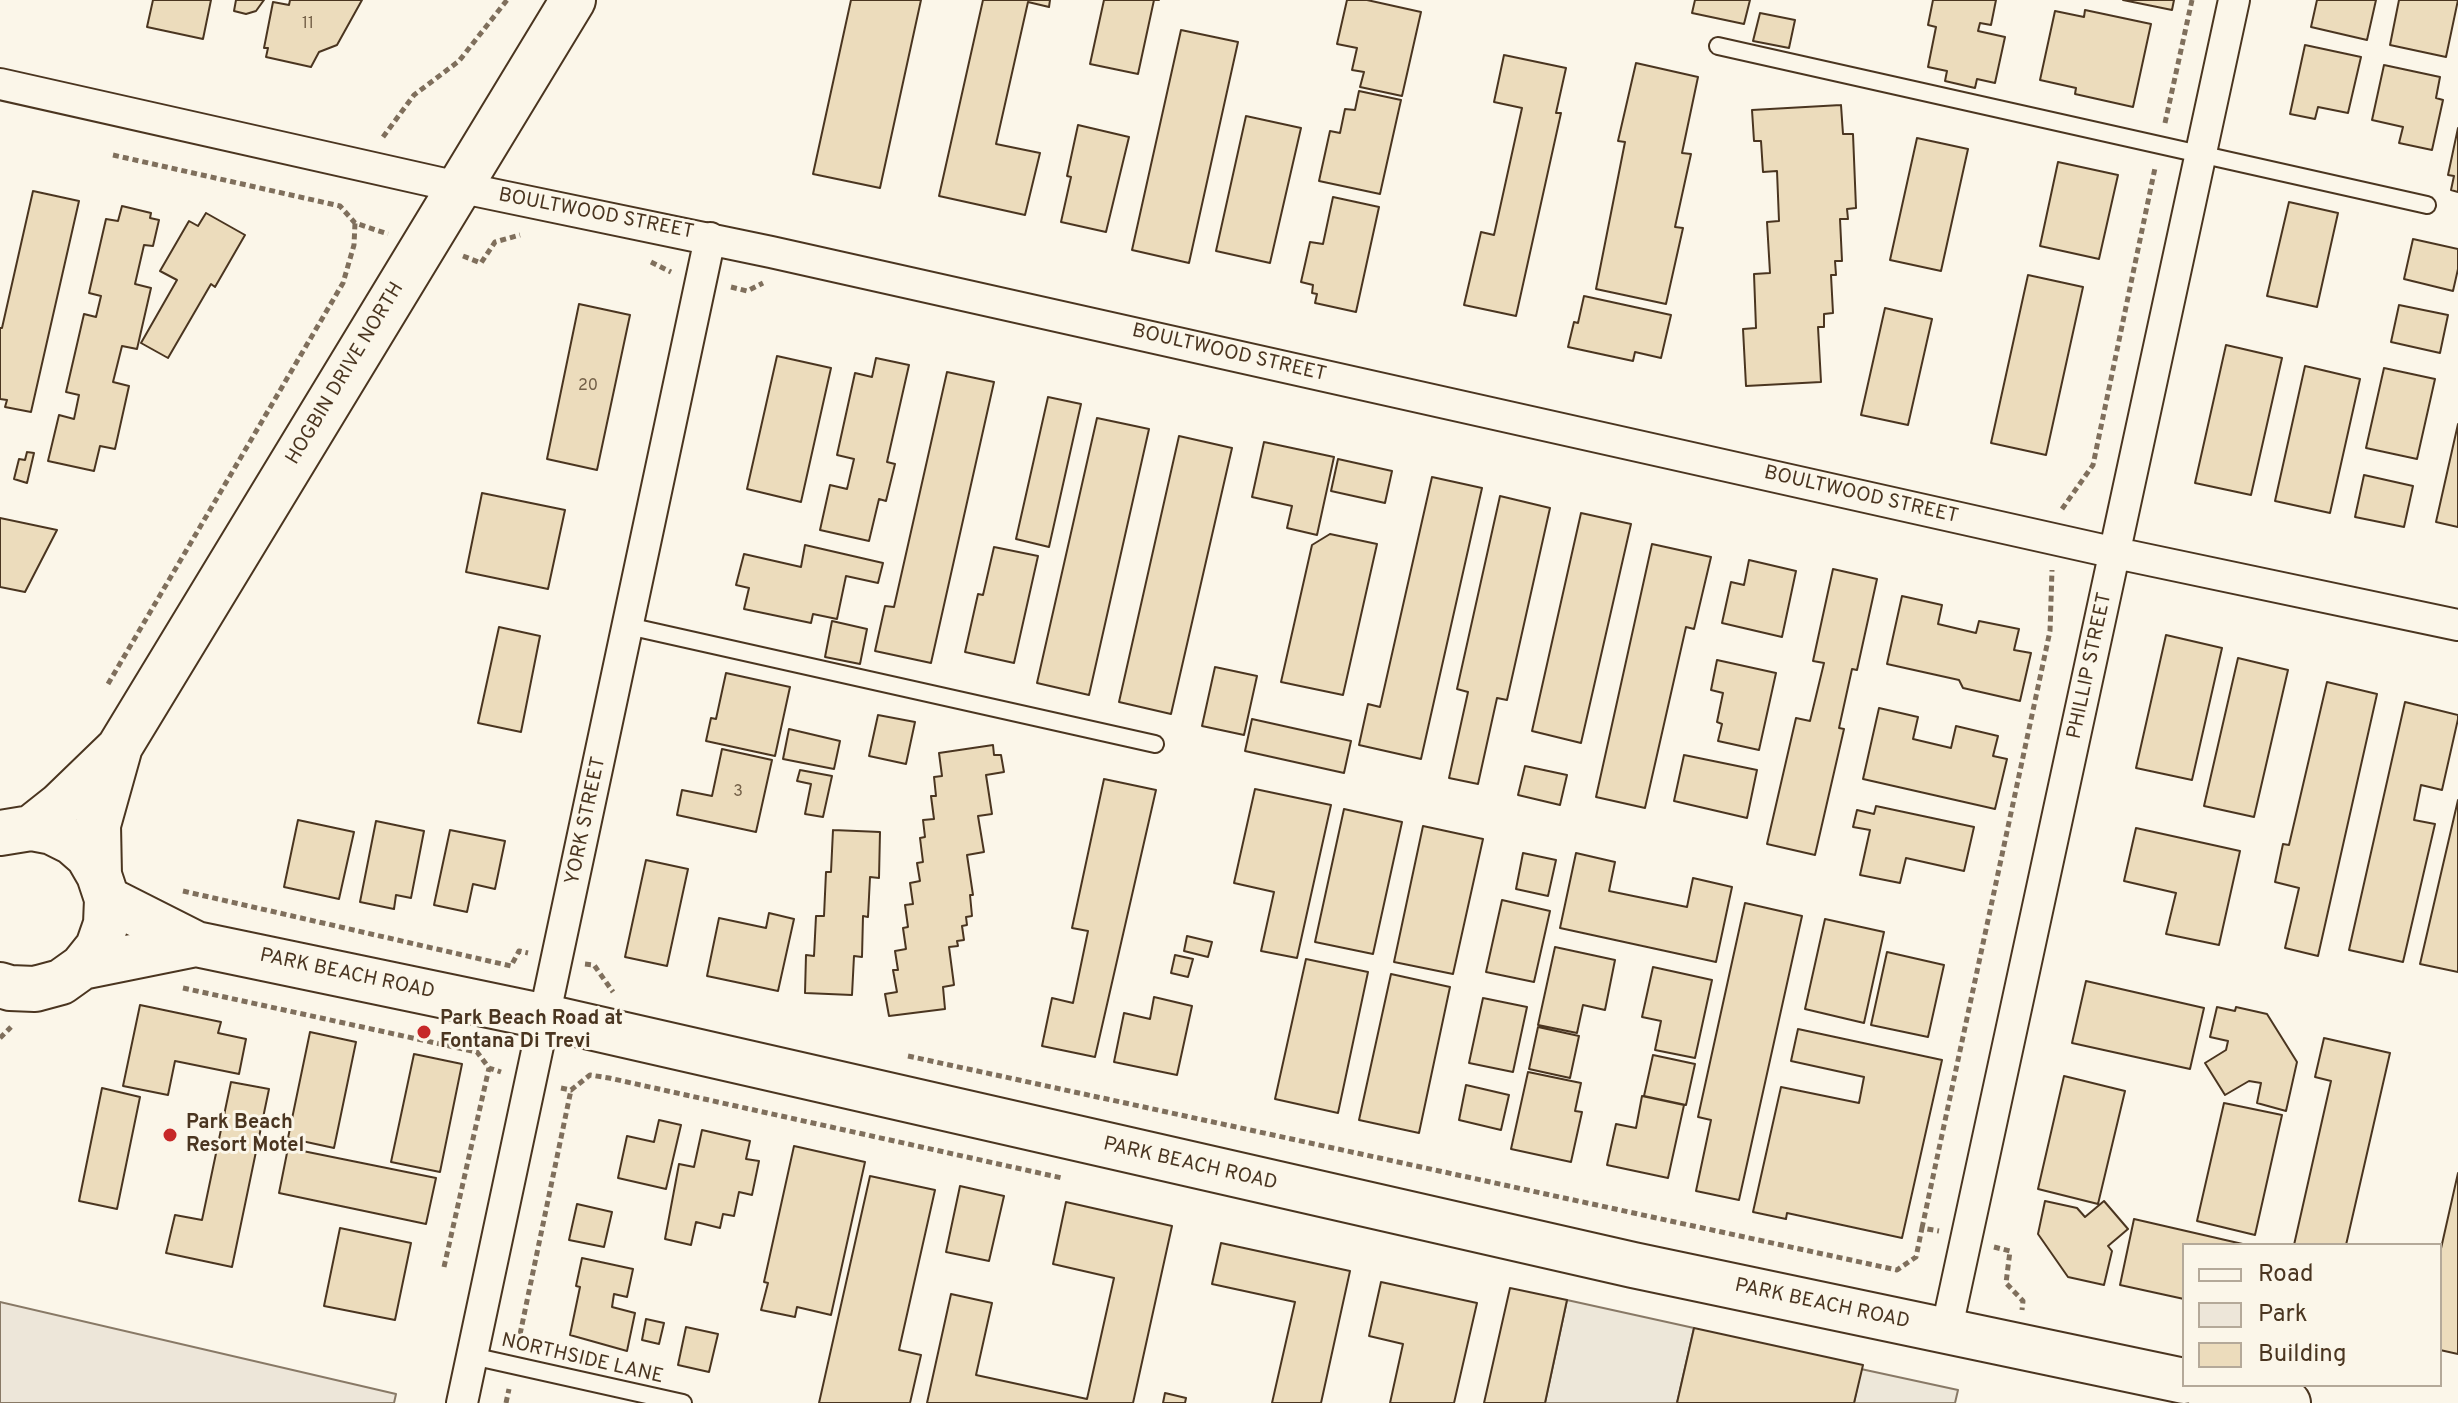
<!DOCTYPE html>
<style>
body{margin:0}
#map{position:relative;width:2458px;height:1403px;overflow:hidden;background:#fbf6e9;font-family:Overpass,sans-serif}
canvas{display:block}
.legend{position:absolute;left:2182px;top:1243px;width:260px;height:144px;box-sizing:border-box;background:#fbf6e9;border:2px solid #b4a999;margin:0;padding:10px 14px;list-style:none;font-size:24px;color:#4a3520}
.legend li{display:flex;align-items:center;gap:16px;height:40px}
.legend b{width:40px;border:2px solid #b4a999}
</style>
<div id="map">
<canvas width="2458" height="1403"></canvas>
<ul class="legend">
<li><b style="height:10px;background:#fbf6e9"></b>Road</li>
<li><b style="height:22px;background:#ede6d9"></b>Park</li>
<li><b style="height:22px;background:#ecdcbc"></b>Building</li>
</ul>
</div>
<script>
const ctx = document.querySelector('canvas').getContext('2d');
ctx.lineJoin = 'round';
function fill(path, color) { ctx.fillStyle = color; ctx.fill(path, 'evenodd'); }
const poly = rows => new Path2D(rows.map(r => 'M' + r).join(''));
function stroke(path, color, width, dash) { ctx.strokeStyle = color; ctx.lineWidth = width; ctx.lineCap = dash ? 'butt' : 'round'; ctx.setLineDash(dash || []); ctx.stroke(path); }
function drawText(font, color, halo, rows, align = 'center') {
  ctx.font = font + ' Overpass,sans-serif'; ctx.lineWidth = 6; ctx.setLineDash([]); ctx.textBaseline = 'middle'; ctx.strokeStyle = halo; ctx.fillStyle = color; for (const [text, x, y, turn = 0] of rows) {
    ctx.save(); ctx.translate(x, y); ctx.rotate((+turn || 0) * Math.PI / 180); ctx.textAlign = isNaN(turn) ? turn : align; if (halo) ctx.strokeText(text, 0, 0); ctx.fillText(text, 0, 0); ctx.restore();
  }
}
const green = poly([
 [0,1302,396,1394,394,1403,0,1403,0,1302]
]);
fill(green, '#ede6d9');
stroke(green, '#887966', 2);
const parking = poly([
 [1567,1300,1694,1328,1677,1403,1545,1403,1567,1300],
 [1861,1369,1958,1390,1955,1403,1854,1403,1861,1369]
]);
fill(parking, '#ede7d9');
stroke(parking, '#887966', 2);
const building = poly([
 [153,0,211,0,203,39,147,27,153,0],
 [236,0,264,0,256,11,246,14,234,11,236,0],
 [290,0,362,0,337,45,319,52,311,67,266,57,268,48,264,48,273,2,289,5,290,0],
 [851,0,921,0,880,188,813,174,851,0],
 [983,0,1050,0,1049,7,1028,2,996,144,1040,153,1025,215,939,196,983,0],
 [1104,0,1159,0,1154,0,1138,74,1090,64,1104,0],
 [1347,0,1367,0,1421,12,1402,96,1360,87,1364,72,1352,70,1357,48,1337,44,1347,0],
 [1695,0,1750,0,1744,24,1692,13,1695,0],
 [1933,0,1996,0,1991,25,1980,23,1978,31,2005,37,1995,83,1977,79,1975,88,1945,81,1947,71,1928,67,1936,27,1928,25,1933,0],
 [2123,0,2174,0,2172,10,2123,0],
 [2317,0,2376,0,2367,40,2311,27,2317,0],
 [2399,0,2458,0,2446,57,2390,45,2399,0],
 [2085,10,2151,24,2133,107,2075,94,2076,88,2040,80,2055,11,2084,17,2085,10],
 [1760,13,1795,20,1789,48,1753,41,1760,13],
 [1181,30,1238,42,1189,263,1132,250,1181,30],
 [2305,45,2361,57,2348,113,2318,107,2315,119,2290,114,2305,45],
 [1504,55,1566,68,1556,113,1561,113,1516,316,1464,305,1481,232,1494,235,1522,108,1494,102,1504,55],
 [1636,63,1698,77,1682,153,1691,154,1675,227,1683,228,1666,304,1596,289,1625,142,1618,141,1636,63],
 [2384,65,2440,77,2436,98,2443,100,2432,150,2399,143,2403,127,2372,120,2384,65],
 [1359,91,1401,100,1380,194,1319,181,1330,131,1340,133,1345,109,1355,110,1359,91],
 [1841,105,1843,134,1853,134,1856,208,1847,209,1848,219,1840,219,1842,261,1835,261,1836,275,1831,275,1833,313,1824,314,1824,327,1818,327,1821,382,1746,386,1743,329,1756,328,1754,274,1770,273,1767,222,1779,221,1777,171,1763,172,1761,141,1754,141,1752,110,1841,105],
 [1246,116,1301,128,1270,263,1216,251,1246,116],
 [1078,125,1129,137,1106,232,1061,222,1071,177,1067,176,1078,125],
 [2458,128,2458,192,2451,190,2454,176,2448,175,2458,128],
 [1917,138,1968,149,1941,271,1890,260,1917,138],
 [2058,162,2118,175,2099,259,2040,246,2058,162],
 [33,191,79,201,31,412,5,407,7,400,0,399,0,328,2,328,33,191],
 [1333,197,1379,207,1356,312,1315,303,1317,294,1312,293,1313,285,1301,282,1310,242,1323,244,1333,197],
 [2289,202,2338,213,2317,307,2267,296,2289,202],
 [122,206,151,213,150,218,159,220,153,246,144,245,135,284,151,288,137,349,122,346,113,382,129,386,115,449,100,446,94,471,48,461,59,415,74,419,79,395,66,392,84,314,96,317,101,296,89,293,106,219,118,221,122,206],
 [206,213,245,235,215,287,211,284,168,358,141,343,177,280,160,271,189,221,198,226,206,213],
 [2413,239,2458,249,2458,269,2453,291,2404,279,2413,239],
 [2028,275,2083,287,2046,455,1991,443,2028,275],
 [1584,296,1671,315,1661,358,1635,352,1633,361,1568,347,1574,322,1578,323,1584,296],
 [579,304,630,315,597,470,547,459,579,304],
 [2399,305,2448,315,2440,353,2391,342,2399,305],
 [1885,308,1932,319,1908,425,1861,415,1885,308],
 [2226,345,2282,358,2251,495,2195,483,2226,345],
 [777,356,831,368,801,502,747,489,777,356],
 [876,358,909,365,887,462,895,464,886,501,879,499,869,541,820,530,830,485,847,489,854,459,837,455,855,373,872,377,876,358],
 [2305,366,2360,379,2330,513,2275,501,2305,366],
 [2384,368,2435,379,2417,459,2366,448,2384,368],
 [947,372,994,382,931,663,875,651,885,606,894,607,947,372],
 [1048,397,1081,404,1049,547,1016,539,1048,397],
 [1097,418,1149,429,1089,695,1037,683,1097,418],
 [2458,424,2458,527,2436,522,2458,424],
 [1179,436,1232,448,1171,714,1119,702,1179,436],
 [1264,442,1334,457,1317,535,1287,528,1292,506,1252,497,1264,442],
 [27,452,34,453,27,483,14,479,19,459,25,460,27,452],
 [1338,459,1392,471,1385,503,1331,491,1338,459],
 [2364,475,2413,486,2404,527,2355,517,2364,475],
 [1432,477,1482,488,1421,759,1359,745,1368,704,1380,707,1432,477],
 [482,493,565,510,548,589,466,572,482,493],
 [1500,496,1550,508,1507,700,1497,698,1478,784,1449,778,1468,692,1457,689,1500,496],
 [1581,513,1631,524,1581,743,1532,731,1581,513],
 [0,518,57,530,25,592,0,587,0,518],
 [1330,534,1377,544,1343,695,1281,682,1312,545,1330,534],
 [1652,544,1711,557,1694,629,1686,627,1645,808,1596,797,1652,544],
 [805,545,883,563,878,583,846,576,837,619,813,614,811,623,744,609,749,588,736,585,744,554,801,567,805,545],
 [994,547,1038,556,1014,663,965,652,978,594,983,595,994,547],
 [1749,560,1796,571,1782,637,1722,623,1731,582,1744,585,1749,560],
 [1833,569,1877,579,1857,670,1852,669,1839,728,1844,729,1815,855,1767,844,1796,718,1810,721,1824,663,1813,661,1833,569],
 [1902,596,1942,605,1938,624,1976,633,1979,621,2019,629,2014,650,2031,653,2020,701,1963,688,1959,680,1887,664,1902,596],
 [832,621,867,629,860,664,825,657,832,621],
 [499,627,540,636,521,732,478,723,499,627],
 [2166,635,2222,648,2192,780,2136,768,2166,635],
 [2238,658,2288,670,2254,817,2204,806,2238,658],
 [1717,660,1776,673,1759,750,1718,741,1722,724,1717,722,1723,693,1711,690,1717,660],
 [1215,667,1257,676,1244,735,1202,726,1215,667],
 [726,673,790,687,775,756,706,741,711,718,716,719,726,673],
 [2327,682,2377,694,2318,956,2285,948,2299,888,2275,882,2283,844,2289,845,2327,682],
 [2405,702,2458,715,2458,719,2442,790,2421,785,2414,820,2435,824,2403,962,2349,950,2405,702],
 [1879,708,1918,717,1913,739,1951,748,1956,726,1998,736,1993,756,2007,759,1995,809,1863,779,1879,708],
 [878,715,915,722,906,764,869,756,878,715],
 [1252,719,1351,741,1344,773,1245,751,1252,719],
 [789,729,840,741,834,769,783,759,789,729],
 [993,745,994,755,1001,755,1004,772,986,775,992,814,978,816,984,852,967,855,973,895,970,895,972,916,966,917,967,925,962,926,964,940,957,941,958,946,949,947,954,985,943,987,945,1009,889,1016,885,994,897,992,893,970,898,970,895,951,906,949,903,928,908,927,905,905,913,904,910,883,920,881,917,863,923,862,920,838,925,837,923,820,934,819,931,796,936,796,934,777,942,776,939,753,993,745],
 [722,749,772,760,756,832,677,815,682,790,712,796,722,749],
 [1684,755,1757,770,1747,818,1674,801,1684,755],
 [1525,766,1567,775,1560,805,1518,795,1525,766],
 [800,770,832,776,823,817,805,814,811,784,797,781,800,770],
 [1104,779,1156,790,1095,1057,1042,1046,1052,998,1073,1003,1088,931,1072,928,1104,779],
 [1255,789,1331,805,1297,958,1261,951,1274,892,1234,883,1255,789],
 [2458,800,2458,972,2420,964,2458,800],
 [1876,806,1974,827,1964,871,1906,858,1900,883,1860,875,1870,830,1853,827,1857,810,1874,814,1876,806],
 [1344,809,1402,822,1373,954,1315,942,1344,809],
 [298,820,354,832,339,899,284,887,298,820],
 [376,821,424,831,411,898,396,895,394,909,360,902,376,821],
 [1423,826,1483,839,1453,974,1394,962,1423,826],
 [2136,828,2240,851,2219,945,2166,934,2176,893,2124,881,2136,828],
 [450,830,505,841,495,889,473,884,467,912,434,905,450,830],
 [833,830,880,832,879,878,870,877,868,917,863,916,862,957,854,956,852,995,805,993,806,955,814,956,816,916,824,916,826,872,831,872,833,830],
 [1523,853,1556,860,1548,896,1516,889,1523,853],
 [1576,853,1615,862,1609,891,1687,907,1693,878,1732,887,1716,962,1560,928,1576,853],
 [646,860,688,869,667,966,625,957,646,860],
 [1502,900,1550,911,1534,982,1486,972,1502,900],
 [1745,903,1802,916,1739,1200,1696,1191,1711,1120,1698,1117,1745,903],
 [769,913,794,919,778,991,707,976,719,918,766,928,769,913],
 [1825,919,1884,932,1864,1023,1805,1009,1825,919],
 [1187,936,1212,942,1208,957,1184,951,1187,936],
 [1555,947,1615,960,1605,1010,1583,1005,1577,1033,1538,1025,1555,947],
 [1887,952,1944,965,1928,1037,1871,1025,1887,952],
 [1175,955,1193,959,1188,977,1171,973,1175,955],
 [1306,959,1368,972,1338,1113,1275,1099,1306,959],
 [1653,967,1712,980,1695,1058,1655,1050,1661,1021,1642,1017,1653,967],
 [1391,974,1450,987,1419,1133,1359,1120,1391,974],
 [2086,981,2204,1008,2190,1069,2072,1043,2086,981],
 [1154,997,1192,1006,1177,1075,1114,1062,1124,1013,1150,1019,1154,997],
 [1483,998,1527,1007,1513,1072,1469,1063,1483,998],
 [140,1005,221,1022,218,1033,246,1039,239,1074,175,1061,168,1095,123,1086,140,1005],
 [2217,1007,2235,1011,2236,1007,2267,1014,2297,1062,2286,1111,2257,1103,2261,1083,2249,1081,2225,1095,2205,1063,2226,1050,2228,1041,2210,1037,2217,1007],
 [1538,1027,1579,1036,1570,1078,1529,1069,1538,1027],
 [1798,1029,1942,1060,1902,1238,1787,1213,1786,1219,1753,1212,1781,1087,1859,1103,1864,1077,1791,1061,1798,1029],
 [310,1032,356,1042,334,1148,288,1138,310,1032],
 [2324,1038,2390,1053,2346,1245,2294,1245,2331,1081,2315,1077,2324,1038],
 [414,1054,462,1064,440,1172,391,1162,414,1054],
 [1653,1055,1695,1064,1686,1105,1644,1096,1653,1055],
 [1528,1072,1581,1083,1575,1111,1582,1112,1571,1162,1511,1149,1528,1072],
 [2064,1076,2125,1091,2098,1204,2038,1189,2064,1076],
 [231,1082,269,1089,232,1267,166,1253,175,1215,202,1220,231,1082],
 [1466,1085,1509,1095,1501,1130,1459,1120,1466,1085],
 [102,1088,140,1097,117,1209,79,1201,102,1088],
 [1642,1096,1684,1105,1668,1178,1607,1165,1616,1124,1636,1128,1642,1096],
 [2224,1103,2282,1115,2255,1235,2197,1221,2224,1103],
 [659,1120,681,1125,666,1189,618,1178,627,1136,654,1142,659,1120],
 [702,1130,750,1141,746,1159,759,1161,752,1195,739,1192,734,1216,723,1214,720,1228,696,1222,691,1245,665,1239,679,1164,694,1167,702,1130],
 [794,1146,865,1162,831,1315,797,1307,795,1317,761,1310,768,1283,764,1282,794,1146],
 [288,1148,436,1178,426,1224,279,1193,288,1148],
 [2458,1173,2458,1354,2440,1350,2440,1253,2458,1173],
 [870,1176,935,1190,899,1350,921,1355,910,1403,819,1403,870,1176],
 [960,1186,1004,1196,989,1261,946,1252,960,1186],
 [2045,1201,2077,1208,2085,1217,2104,1201,2128,1229,2108,1246,2112,1251,2104,1285,2068,1277,2038,1234,2045,1201],
 [1066,1202,1172,1226,1133,1403,927,1403,951,1294,992,1303,976,1375,1087,1399,1114,1278,1053,1264,1066,1202],
 [577,1204,612,1212,604,1247,569,1240,577,1204],
 [2134,1219,2247,1245,2184,1245,2184,1299,2120,1285,2134,1219],
 [340,1228,411,1243,395,1320,324,1306,340,1228],
 [1221,1243,1350,1271,1321,1403,1272,1403,1295,1302,1212,1284,1221,1243],
 [582,1258,633,1269,627,1297,614,1294,612,1307,635,1313,627,1351,570,1335,580,1287,576,1286,582,1258],
 [1381,1282,1477,1303,1454,1403,1390,1403,1403,1344,1369,1336,1381,1282],
 [1510,1288,1567,1300,1545,1403,1484,1403,1510,1288],
 [646,1319,664,1323,659,1344,642,1340,646,1319],
 [686,1327,718,1334,709,1372,678,1365,686,1327],
 [1694,1328,1863,1365,1854,1403,1677,1403,1694,1328],
 [1165,1393,1186,1398,1185,1403,1163,1403,1165,1393]
]);
fill(building, '#ecdcbc');
stroke(building, '#4a3520', 2);
const lane = poly([
 [1718,46,2427,205],
 [628,626,1155,744],
 [472,1356,683,1403]
]);
const street = poly([
 [0,84,458,187,771,252,2116,553,2458,625],
 [1946,1332,2234,0],
 [462,1403,710,238]
]);
const secondary = poly([
 [31,828,60,805,119,748,573,0],
 [0,833,31,828,52,832,72,842,88,856,99,875,107,899,106,924,98,947,82,967,61,982,35,989,10,988,0,985],
 [99,875,98,825,119,750],
 [107,899,196,944,546,1017,1633,1265,2184,1381],
 [82,967,196,944],
 [2202,1385,2288,1403]
]);
stroke(lane, '#4a3520', 20);
stroke(street, '#4a3520', 34);
stroke(secondary, '#4a3520', 48);
stroke(poly([
 [2165,123,2192,0],
 [383,137,414,95,459,61,507,0],
 [113,155,340,206,355,223,388,234],
 [463,256,481,263,495,242,520,235],
 [651,262,671,272],
 [731,287,747,291,763,283],
 [2062,509,2093,465,2155,168],
 [108,684,343,283,354,245,355,223],
 [183,891,511,966,519,951,528,953],
 [585,964,594,965,613,992],
 [183,988,477,1052,489,1068,501,1072],
 [0,1038,11,1027],
 [908,1056,1897,1270,1916,1257,1922,1228,1939,1231],
 [561,1088,571,1090,590,1075,609,1078,1062,1178],
 [1922,1228,2050,631,2052,570],
 [1994,1247,2010,1251,2006,1283,2023,1301,2022,1310],
 [444,1267,489,1068],
 [518,1344,571,1090],
 [506,1403,509,1389]
]), '#7f6f5c', 5, [6, 4]);
stroke(lane, '#fbf6e9', 16);
stroke(street, '#fbf6e9', 30);
stroke(secondary, '#fbf6e9', 44);
for (const [x, y, r, color] of [
 [424,1032,8,"#c62828"],
 [170,1135,8,"#c62828"]
]) { const dot = new Path2D(); dot.arc(x, y, r, 0, 2 * Math.PI); ctx.fillStyle = color; ctx.fill(dot); stroke(dot, '#fbf6e9', 3); }
drawText('16px', '#725f47', null, [
 ["11",308,25],
 ["20",588,387],
 ["3",738,793]
]);
drawText('20px', '#4a3520', '#fbf6e9', [
 ["BOULTWOOD STREET",596,215,11],
 ["BOULTWOOD STREET",1229,354,13],
 ["HOGBIN DRIVE NORTH",346,374,-59],
 ["BOULTWOOD STREET",1861,496,13],
 ["PHILLIP STREET",2091,666,-78],
 ["YORK STREET",587,821,-78],
 ["PARK BEACH ROAD",347,975,12],
 ["PARK BEACH ROAD",1190,1165,13],
 ["PARK BEACH ROAD",1822,1305,12],
 ["NORTHSIDE LANE",582,1360,13]
]);
drawText('bold 20px', '#4a3520', '#fbf6e9', [
 ["Park Beach Road at",440,1020],
 ["Fontana Di Trevi",440,1043],
 ["Park Beach",186,1124],
 ["Resort Motel",186,1147]
], 'left');
</script>
